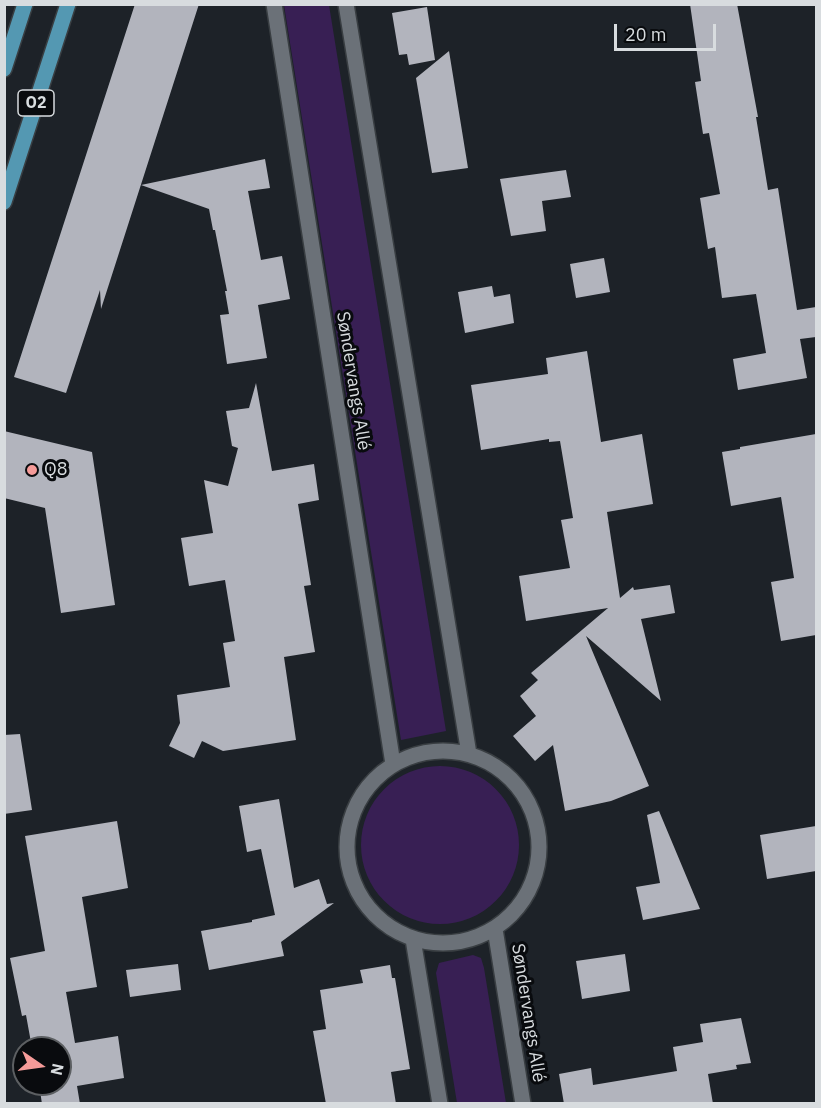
<!DOCTYPE html>
<meta charset="utf-8">
<style>
body{margin:0}
#map{position:relative;width:821px;height:1108px;overflow:hidden;background:#1d2228;font-family:"IBM Plex Sans",sans-serif}
canvas{display:block}
.frame{position:absolute;inset:0;border:6px solid #d8dcdf;pointer-events:none}
.north{position:absolute;left:12px;top:1036px;width:60px;height:60px;box-sizing:border-box;background:#090b0e;border:2px solid #5c5f62;border-radius:50%;rotate:103deg;font-size:16px;font-weight:700;line-height:24px;text-align:center;color:#d8dcdf}
.north::after{content:'';display:block;margin:auto;width:21px;height:27px;background:#f59b99;clip-path:polygon(50% 0,100% 100%,50% 72%,0 100%)}
.scale{position:absolute;left:614px;top:24px;width:102px;height:27px;box-sizing:border-box;border:3px solid #d8dcdf;border-top:0;padding-left:8px;font-size:18px;line-height:21px;white-space:nowrap;color:#d8dcdf;-webkit-text-stroke:4px #090b0e;paint-order:stroke}
</style>
<div id="map">
<canvas width="821" height="1108"></canvas>
<div class="frame"></div>
<div class="north">N</div>
<div class="scale">20 m</div>
</div>
<script>
const ctx = document.querySelector('canvas').getContext('2d');
ctx.lineJoin = 'round';
function fill(path, color) { ctx.fillStyle = color; ctx.fill(path, 'evenodd'); }
const poly = rows => new Path2D(rows.map(r => 'M' + r).join(''));
function stroke(path, color, width, dash) { ctx.strokeStyle = color; ctx.lineWidth = width; ctx.lineCap = dash ? 'butt' : 'round'; ctx.setLineDash(dash || []); ctx.stroke(path); }
function drawText(font, color, halo, rows, align = 'center') {
  ctx.font = font + ' "IBM Plex Sans",sans-serif'; ctx.lineWidth = 6; ctx.setLineDash([]); ctx.textBaseline = 'middle'; ctx.strokeStyle = halo; ctx.fillStyle = color; for (const [text, x, y, turn = 0] of rows) {
    ctx.save(); ctx.translate(x, y); ctx.rotate((+turn || 0) * Math.PI / 180); ctx.textAlign = isNaN(turn) ? turn : align; if (halo) ctx.strokeText(text, 0, 0); ctx.fillText(text, 0, 0); ctx.restore();
  }
}
fill(poly([
 [284,5,329,5,446,731,401,740],
 '361 845a79 79 0 1 1 158 0a79 79 0 1 1-158 0Z',
 [473,955,481,958,484,968,506,1103,457,1103,436,973,439,963]
]), '#381f54');
fill(poly([
 [135,4,199,4,101,309,100,290,66,393,14,377],
 [690,4,737,4,758,117,756,117,768,190,778,188,797,310,816,307,816,337,800,339,807,378,738,390,733,359,766,353,756,294,722,298,715,247,708,249,700,198,720,194,709,133,703,134,695,82,701,81],
 [427,7,435,60,409,65,407,54,399,55,392,13],
 [449,51,468,168,432,173,416,78],
 [265,159,270,188,248,191,261,260,282,256,290,299,258,305,267,358,227,364,220,315,229,314,225,291,227,291,215,230,213,230,209,209,141,185],
 [566,170,571,197,542,201,546,231,511,236,500,179],
 [604,258,610,292,576,298,570,264],
 [492,286,494,297,510,294,514,323,465,333,458,292],
 [587,351,601,442,642,434,653,504,607,512,620,598,633,587,634,590,670,585,675,613,641,619,661,701,586,636,649,786,611,801,565,811,553,745,535,761,513,736,536,716,520,696,538,680,531,673,608,608,526,621,519,576,570,568,561,520,573,518,560,441,549,442,549,439,481,450,471,385,548,374,546,358],
 [256,383,272,471,314,464,319,500,298,504,311,585,304,586,315,652,284,657,296,740,223,751,202,741,194,758,169,746,180,723,177,695,230,687,223,643,235,641,225,580,189,586,181,538,213,533,204,480,228,486,238,448,232,446,226,411,249,408],
 [4,431,92,452,115,605,61,613,45,508,4,498],
 [816,434,816,635,781,641,771,582,794,578,781,497,731,506,722,452,740,449,740,447],
 [20,734,32,810,4,814,4,735],
 [279,799,294,888,319,879,327,904,334,903,281,942,284,956,209,970,201,931,252,922,252,920,275,915,261,849,247,852,239,806],
 [659,811,700,909,643,920,636,887,660,883,647,815],
 [117,821,128,888,82,897,97,987,66,992,75,1043,118,1036,124,1078,77,1086,80,1104,42,1104,39,1084,60,1084,60,1048,32,1048,26,1015,22,1016,10,958,45,951,25,836],
 [816,826,816,871,767,879,760,835],
 [625,954,630,991,582,999,576,961],
 [178,964,181,990,130,997,126,970],
 [390,965,392,978,395,978,410,1069,391,1072,396,1104,326,1104,313,1031,326,1029,320,990,363,983,360,970],
 [741,1018,751,1063,736,1065,737,1069,708,1074,713,1104,564,1104,559,1074,591,1068,593,1085,677,1071,673,1047,703,1042,700,1024]
]), '#b2b4bd');
const minor = poly([
 [274,4,393,764],
 [346,4,469,754],
 '347 847a96 96 0 1 1 192 0a96 96 0 1 1-192 0Z',
 [495,929,523,1104],
 [413,939,440,1104]
]);
const major = poly([
 [4,69,25,4],
 [4,202,68,4]
]);
stroke(minor, '#393e42', 18);
stroke(major, '#393e42', 18);
stroke(minor, '#6b7178', 15);
stroke(major, '#5498b2', 15);
for (const [x, y, r, color] of [
 [32,470,6,"#f59b99"]
]) { const dot = new Path2D(); dot.arc(x, y, r, 0, 2 * Math.PI); ctx.fillStyle = color; ctx.fill(dot); stroke(dot, '#090b0e', 2); }
for (const [x, y, w] of [
 [36,103,36]
]) { const box = new Path2D(); box.roundRect(x - w / 2, y - 13, w, 26, 4.5); ctx.fillStyle = '#090b0e'; ctx.fill(box); stroke(box, '#d8dcdf', 1.5); }
drawText('bold 16px', '#d8dcdf', null, [
 ["O2",36,103]
]);
drawText('18px', '#d8dcdf', '#090b0e', [
 ["Søndervangs Allé",353,381,81],
 ["Søndervangs Allé",528,1013,81]
]);
drawText('18px', '#d8dcdf', '#090b0e', [
 ["Q8",44,470]
], 'left');
</script>
